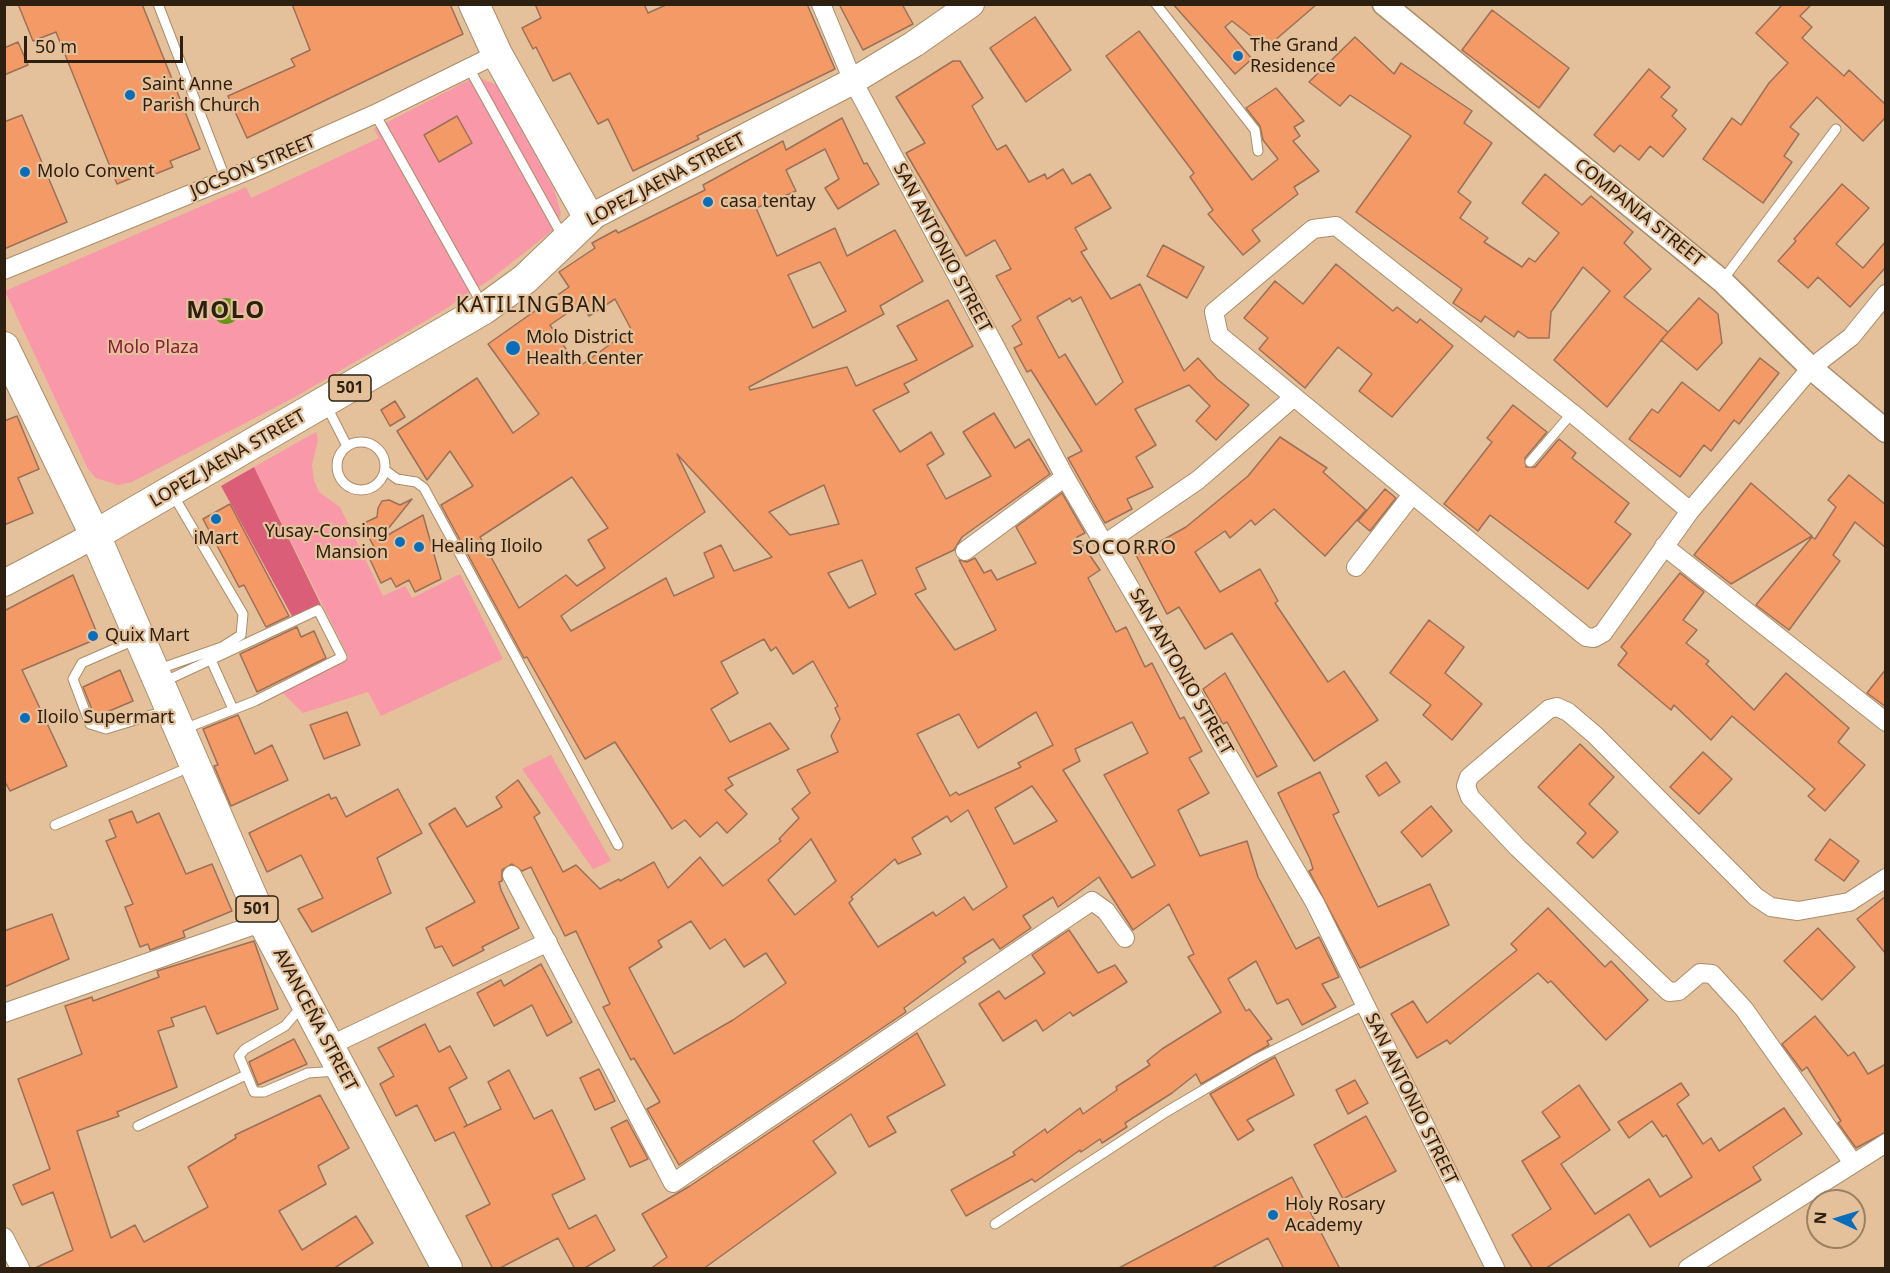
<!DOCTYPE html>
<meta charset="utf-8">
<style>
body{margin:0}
#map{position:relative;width:1890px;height:1273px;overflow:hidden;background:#e4c19b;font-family:"Noto Sans",sans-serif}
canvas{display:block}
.frame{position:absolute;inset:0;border:6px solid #2d2011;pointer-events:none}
.north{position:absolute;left:1806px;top:1189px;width:60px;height:60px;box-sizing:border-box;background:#e4c19b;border:2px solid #9b8164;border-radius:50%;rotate:274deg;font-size:16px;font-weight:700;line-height:24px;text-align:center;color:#2d2011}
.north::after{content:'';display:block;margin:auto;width:21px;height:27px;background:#096db9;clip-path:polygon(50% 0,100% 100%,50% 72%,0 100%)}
.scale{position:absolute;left:24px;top:36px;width:159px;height:27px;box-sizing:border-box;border:3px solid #2d2011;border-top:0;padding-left:8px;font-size:18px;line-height:21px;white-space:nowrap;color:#2d2011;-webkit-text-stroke:4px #e4c19b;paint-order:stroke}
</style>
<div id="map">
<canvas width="1890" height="1273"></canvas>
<div class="frame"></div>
<div class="north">N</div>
<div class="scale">50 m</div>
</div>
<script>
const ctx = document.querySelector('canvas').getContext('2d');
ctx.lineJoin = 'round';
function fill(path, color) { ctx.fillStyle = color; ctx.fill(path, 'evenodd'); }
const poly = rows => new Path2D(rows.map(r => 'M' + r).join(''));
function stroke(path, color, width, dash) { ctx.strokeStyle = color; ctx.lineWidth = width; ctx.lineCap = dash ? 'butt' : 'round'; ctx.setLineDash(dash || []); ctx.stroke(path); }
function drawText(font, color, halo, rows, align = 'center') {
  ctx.font = font + ' "Noto Sans",sans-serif'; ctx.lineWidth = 4.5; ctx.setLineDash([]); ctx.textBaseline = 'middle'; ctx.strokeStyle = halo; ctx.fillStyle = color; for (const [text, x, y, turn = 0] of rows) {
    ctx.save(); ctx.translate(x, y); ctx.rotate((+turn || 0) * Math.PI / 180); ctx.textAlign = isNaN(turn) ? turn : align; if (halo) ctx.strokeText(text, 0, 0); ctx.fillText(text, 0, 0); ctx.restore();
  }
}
fill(poly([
 [480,78,497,85,554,189,561,214,553,230,491,279,444,310,295,397,132,482,118,485,96,478,88,469,5,291,246,187,251,198,379,138,374,129,471,79],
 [316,432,318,440,312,465,314,480,319,492,340,507,383,596,405,586,412,598,460,574,503,659,381,716,368,692,303,713,282,692,349,658,254,467],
 [551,755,611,861,593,869,522,769]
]), '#f898a8');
fill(poly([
 [254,467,321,605,293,618,221,486]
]), '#db5e78');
fill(poly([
 '213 311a13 13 0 1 1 26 0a13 13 0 1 1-26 0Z'
]), '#659616');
const building = poly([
 [18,4,142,4,200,149,170,161,173,167,148,177,147,172,117,184,56,32,33,41,18,4],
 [292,4,450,4,463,34,247,138,228,96,295,66,291,59,310,50,292,4],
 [535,4,644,4,648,13,668,4,807,4,835,69,697,136,699,139,633,171,608,119,598,124,570,73,553,81,536,47,533,49,522,28,541,18,535,4],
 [839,4,902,4,913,24,863,50,839,4],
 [1173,4,1317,4,1266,48,1232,21,1225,27,1252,59,1235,74,1173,4],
 [1783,4,1812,4,1800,16,1812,27,1802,38,1844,76,1849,70,1886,105,1886,117,1863,141,1817,97,1790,127,1799,134,1784,156,1792,162,1763,203,1703,159,1732,118,1741,125,1769,83,1788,63,1756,33,1783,4],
 [1492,10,1569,68,1539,108,1462,50,1492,10],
 [1035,17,1071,70,1026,102,990,48,1035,17],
 [1139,31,1252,180,1278,159,1263,140,1260,126,1246,108,1276,88,1304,121,1294,127,1300,136,1293,141,1319,171,1294,187,1298,194,1252,230,1260,241,1243,255,1208,214,1213,210,1190,177,1194,173,1106,56,1139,31],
 [1355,37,1394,74,1401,63,1472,111,1464,123,1492,143,1458,192,1471,202,1460,218,1488,238,1484,242,1522,267,1529,258,1535,262,1559,233,1522,203,1545,174,1582,205,1591,196,1633,232,1624,243,1651,269,1624,297,1668,332,1607,407,1554,360,1610,291,1583,267,1551,312,1549,338,1528,338,1518,331,1514,337,1485,316,1481,322,1453,303,1462,289,1356,212,1411,136,1350,95,1340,106,1309,82,1355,37],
 [18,42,28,65,4,75,4,48,18,42],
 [953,61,960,61,983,98,972,106,997,150,1006,145,1029,182,1045,174,1047,179,1063,169,1072,184,1090,174,1111,208,1075,228,1087,249,1081,252,1111,299,1140,284,1184,371,1198,358,1217,379,1249,405,1216,440,1196,421,1210,406,1189,385,1135,409,1156,445,1136,457,1153,487,1127,499,1132,509,1105,523,1068,458,1082,451,1031,370,1027,372,1014,348,1022,344,1012,326,1021,320,996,276,1011,269,995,240,966,256,906,153,925,143,896,97,953,61],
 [1081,297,1123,382,1096,405,1065,354,1059,358,1037,317,1070,298,1072,302,1081,297],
 [1649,69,1670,87,1661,97,1677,110,1672,116,1686,129,1663,157,1650,146,1639,160,1620,145,1614,152,1594,135,1649,69],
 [22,115,67,222,4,249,4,122,22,115],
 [457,116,472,143,439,162,424,135,457,116],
 [842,118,864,164,867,163,879,184,838,209,825,188,839,179,825,149,786,170,796,191,756,208,777,256,835,228,847,256,895,230,923,281,880,306,884,314,749,387,750,390,847,367,856,386,917,360,897,326,948,300,973,346,904,384,909,392,873,410,900,452,931,432,944,454,927,465,946,499,991,476,963,432,994,413,1015,448,1029,439,1050,474,962,537,954,550,916,568,926,589,915,594,955,650,996,630,959,560,967,562,975,558,984,573,991,570,997,580,1036,563,1016,527,1062,493,1085,533,1077,537,1100,570,1088,578,1116,632,1126,627,1145,667,1152,663,1180,719,1184,717,1202,751,1189,758,1209,793,1178,810,1200,856,1247,841,1258,877,1296,949,1319,937,1339,977,1322,984,1336,1007,1302,1025,1288,999,1277,1004,1256,961,1228,979,1246,1011,1249,1009,1272,1039,1267,1041,1269,1045,1201,1084,1196,1074,1172,1093,1125,1123,1127,1127,1102,1143,1100,1139,1081,1152,1080,1150,1035,1182,1032,1179,966,1216,951,1190,1015,1155,1013,1152,1045,1129,1047,1133,1080,1108,1083,1114,1117,1090,1116,1087,1150,1065,1147,1061,1162,1049,1221,1012,1188,957,1194,954,1169,904,1133,930,1099,877,1058,907,1053,897,1023,916,1031,928,1000,949,993,939,963,958,966,962,904,1008,906,1012,679,1165,647,1109,660,1102,634,1058,631,1060,603,1007,610,1004,576,931,565,936,531,867,522,871,512,864,502,870,502,881,499,882,501,890,519,928,482,947,484,950,453,966,442,946,435,948,426,928,475,902,429,824,455,808,467,827,502,807,496,797,518,780,540,813,534,817,563,872,576,865,600,889,619,879,620,881,654,862,668,888,700,857,723,886,781,841,779,839,799,818,792,809,810,793,797,770,838,752,831,736,840,719,835,708,838,706,813,661,793,674,776,647,771,651,764,639,721,662,738,693,711,709,730,742,770,723,789,749,728,778,733,785,725,790,747,814,727,833,717,822,700,837,685,820,672,829,615,742,585,759,527,657,524,658,441,505,473,486,450,451,427,480,397,431,477,378,513,433,539,414,488,344,569,287,559,272,595,248,592,243,616,230,618,233,705,190,703,185,783,141,786,150,842,118],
 [820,262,846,311,813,328,788,275,820,262],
 [615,299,631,329,583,364,574,352,570,355,550,325,581,304,589,316,615,299],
 [677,454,772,557,734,571,721,545,704,553,714,577,674,596,666,578,571,631,561,616,705,512,677,454],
 [572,477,608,528,588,540,605,568,577,586,566,575,519,608,480,537,572,477],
 [824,485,839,524,790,535,769,512,824,485],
 [862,560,876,594,849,608,828,573,862,560],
 [1036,712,1053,745,1018,763,1021,767,959,795,956,792,950,796,917,734,959,714,978,748,1036,712],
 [1132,722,1148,753,1104,775,1155,865,1132,878,1063,770,1080,761,1075,749,1132,722],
 [1032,786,1057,821,1014,844,995,808,1032,786],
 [968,810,1007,887,973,910,964,897,936,916,933,912,878,947,849,903,853,899,851,897,895,859,898,864,921,854,912,838,947,816,951,822,968,810],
 [811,839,836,881,795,915,768,880,811,839],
 [691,921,710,949,725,939,744,967,766,953,786,983,733,1020,674,1054,629,968,662,947,658,941,691,921],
 [1842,184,1869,208,1836,244,1863,268,1886,241,1886,267,1850,307,1818,277,1808,288,1778,261,1796,241,1794,239,1842,184],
 [1163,245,1204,267,1187,298,1147,276,1163,245],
 [1336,264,1393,311,1397,307,1417,323,1420,319,1453,346,1392,417,1359,391,1372,374,1338,347,1305,388,1259,349,1268,338,1244,318,1275,281,1303,304,1336,264],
 [1699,298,1718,314,1722,343,1697,370,1661,340,1699,298],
 [1760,358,1779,373,1739,424,1734,420,1711,451,1704,445,1680,477,1629,439,1652,409,1658,413,1682,382,1719,411,1760,358],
 [395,401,405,417,390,426,381,410,395,401],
 [1513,405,1547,432,1525,458,1526,467,1535,467,1559,439,1576,453,1572,458,1629,503,1615,522,1631,534,1588,589,1490,515,1478,531,1444,504,1492,442,1487,438,1513,405],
 [17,416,39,469,18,478,33,513,4,525,4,421,17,416],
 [1280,437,1327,468,1323,472,1366,510,1325,556,1274,509,1255,525,1251,520,1230,538,1225,531,1195,552,1220,592,1260,569,1278,601,1275,603,1328,682,1344,671,1378,720,1314,761,1232,633,1205,649,1179,607,1167,614,1136,555,1186,527,1208,509,1248,476,1280,437],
 [1849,475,1886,505,1886,548,1855,522,1833,555,1840,561,1789,630,1756,605,1812,537,1815,539,1836,507,1828,500,1849,475],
 [1751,483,1812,536,1731,584,1694,555,1751,483],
 [1385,489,1396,498,1370,531,1358,521,1385,489],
 [412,499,379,540,423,515,441,579,415,592,409,580,396,587,391,578,381,583,367,553,375,549,362,524,377,517,378,508,382,501,389,500,400,505,412,499],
 [230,504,289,616,266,627,244,585,239,587,203,519,230,504],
 [1680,573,1704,592,1683,620,1697,630,1686,643,1709,661,1706,664,1754,710,1786,673,1849,728,1838,742,1865,765,1825,811,1808,796,1815,789,1732,716,1711,740,1674,705,1671,710,1618,665,1627,653,1621,647,1680,573],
 [73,575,99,638,22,670,67,766,10,791,4,780,4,611,73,575],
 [1429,620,1464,647,1445,673,1482,704,1452,740,1423,715,1431,705,1390,673,1429,620],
 [297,627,301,637,314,631,326,658,257,692,240,654,297,627],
 [1886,669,1886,707,1867,693,1886,669],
 [120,670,133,701,95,717,83,687,120,670],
 [1225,673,1277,766,1257,777,1227,722,1223,724,1203,689,1225,673],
 [347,712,360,745,324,759,310,725,347,712],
 [238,715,255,754,272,745,288,780,231,806,214,766,218,765,203,729,238,715],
 [1580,744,1614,777,1589,804,1618,832,1593,858,1577,843,1586,833,1538,787,1580,744],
 [1703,752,1732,779,1699,814,1670,787,1703,752],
 [1386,762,1400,782,1379,796,1366,776,1386,762],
 [1320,772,1339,812,1333,815,1378,907,1430,884,1449,925,1360,968,1309,871,1313,869,1310,859,1278,793,1320,772],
 [398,789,422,833,377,858,391,893,312,932,298,909,323,898,301,855,267,872,249,833,329,794,331,799,336,797,346,817,398,789],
 [1431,806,1452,831,1422,857,1401,832,1431,806],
 [132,811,137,823,159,813,186,874,212,864,232,911,183,931,185,937,150,950,148,944,140,947,125,907,133,904,106,841,116,837,109,820,132,811],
 [1830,839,1859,861,1844,881,1815,860,1830,839],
 [1886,896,1886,954,1857,919,1886,896],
 [1548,908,1605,967,1611,961,1648,1000,1606,1040,1551,981,1548,983,1538,973,1450,1044,1447,1040,1417,1058,1391,1014,1413,1001,1427,1023,1517,950,1511,944,1548,908],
 [52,914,69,959,4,987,4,931,52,914],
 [1818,928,1855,967,1822,1000,1784,961,1818,928],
 [1069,930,1098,973,1115,965,1127,982,1073,1016,1070,1012,1043,1031,1036,1020,1003,1041,979,1004,999,991,1005,999,1045,973,1032,955,1069,930],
 [254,941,278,1009,217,1034,205,1006,171,1018,174,1026,158,1031,177,1087,117,1112,119,1116,77,1131,111,1238,135,1225,144,1242,208,1207,188,1167,236,1138,235,1135,320,1095,349,1148,318,1166,326,1184,279,1211,302,1250,356,1216,373,1243,333,1269,33,1269,73,1250,53,1192,22,1205,13,1185,50,1169,18,1079,82,1054,65,1006,92,997,93,1001,159,977,157,971,254,941],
 [541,964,572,1022,547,1036,532,1005,494,1026,477,993,501,980,504,986,541,964],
 [1815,1016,1848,1056,1854,1052,1868,1074,1886,1064,1886,1132,1856,1148,1838,1123,1841,1121,1807,1067,1802,1071,1782,1044,1815,1016],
 [425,1024,439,1052,450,1046,467,1078,449,1088,467,1125,464,1127,501,1109,488,1082,509,1070,534,1119,552,1110,585,1179,552,1195,569,1229,596,1215,615,1250,583,1269,575,1269,558,1238,498,1269,493,1269,466,1216,490,1204,454,1132,435,1141,417,1105,396,1116,380,1084,394,1076,378,1048,425,1024],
 [917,1033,945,1085,887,1117,896,1132,869,1147,851,1114,813,1141,836,1173,703,1269,650,1269,667,1257,642,1214,690,1186,917,1033],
 [294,1039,307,1064,258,1085,249,1062,294,1039],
 [1275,1057,1294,1095,1247,1120,1254,1130,1238,1140,1210,1094,1275,1057],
 [599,1069,615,1101,595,1110,580,1078,599,1069],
 [1355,1080,1368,1103,1348,1114,1336,1090,1355,1080],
 [1681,1083,1689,1095,1677,1104,1703,1144,1711,1138,1719,1151,1784,1108,1802,1134,1753,1167,1761,1180,1650,1247,1629,1214,1545,1269,1533,1269,1512,1235,1551,1209,1522,1161,1560,1137,1542,1112,1579,1085,1610,1130,1561,1164,1595,1214,1649,1179,1660,1197,1692,1177,1666,1135,1663,1137,1652,1121,1629,1138,1618,1122,1681,1083],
 [1366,1116,1396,1171,1343,1199,1314,1145,1366,1116],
 [627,1120,648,1159,630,1167,611,1128,627,1120],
 [1292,1177,1340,1269,1284,1269,1268,1238,1210,1269,1117,1269,1292,1177]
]);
fill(building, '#f39a67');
stroke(building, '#9b7058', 1.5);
const service = poly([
 [158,4,226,180],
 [1156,4,1255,130,1258,151],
 [469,68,563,237],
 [375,114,482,304],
 [1722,281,1836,129],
 [326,405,347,446],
 '337 466a24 24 0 1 1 48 0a24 24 0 1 1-48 0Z',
 [1530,462,1572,413],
 [385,470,397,479,416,482,424,488,618,845],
 [137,639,82,663,73,679,90,724,106,729,168,710],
 [211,660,233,709],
 [159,669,222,647,241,635,243,614,172,493],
 [163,682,318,610,342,657,255,701,184,729],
 [55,825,192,766],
 [302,1006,285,1026,245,1049,239,1056,254,1092,264,1092,308,1073,337,1071],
 [138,1126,246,1075],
 [995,1224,1166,1112,1256,1059,1364,1005]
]);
const minor = poly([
 [821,4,853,81,1065,477,1315,903,1495,1268],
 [1336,226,1572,413,1690,511,1603,633,1594,638,1586,637,1219,335,1214,312,1313,229,1336,226],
 [4,270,247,171,375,114,497,54],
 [1690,511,1811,368,1851,337,1886,294],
 [1106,543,1198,480,1294,397],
 [1664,546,1886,722],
 [965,551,1065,477],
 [1356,567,1411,496],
 [512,875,673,1183,1092,901,1106,911,1125,938],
 [4,1013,263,922],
 [329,1046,548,942],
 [1853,1163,1744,1009,1712,974,1700,973,1679,991,1669,992,1518,848,1470,797,1466,786,1469,777,1549,709,1557,707,1568,712,1595,735,1756,897,1771,907,1798,911,1849,902,1886,878],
 [4,1237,20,1268],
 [1688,1268,1886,1143]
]);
const tertiary = poly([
 [1384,4,1722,281,1811,368,1886,431]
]);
const secondary = poly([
 [589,218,853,81,914,44,971,4],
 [4,583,95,535]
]);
const primary = poly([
 [4,347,95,535,263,922,447,1268],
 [95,535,484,309,525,279,589,218,497,54,474,4]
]);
stroke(service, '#ac8c67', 11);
stroke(minor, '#ac8c67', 20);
stroke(tertiary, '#ac8c67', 25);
stroke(secondary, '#ac8c67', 28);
stroke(primary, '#ac8c67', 32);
stroke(service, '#fff', 9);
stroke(minor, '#fff', 18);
stroke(tertiary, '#fff', 22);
stroke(secondary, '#fff', 26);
stroke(primary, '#fff', 30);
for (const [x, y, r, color] of [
 [1238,56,6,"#096db9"],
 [130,95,6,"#096db9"],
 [25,172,6,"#096db9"],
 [708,202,6,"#096db9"],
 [513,348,8,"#096db9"],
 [216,519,6,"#096db9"],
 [400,542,6,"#096db9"],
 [419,547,6,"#096db9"],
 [93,636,6,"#096db9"],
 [25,718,6,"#096db9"],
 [1273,1215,6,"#096db9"]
]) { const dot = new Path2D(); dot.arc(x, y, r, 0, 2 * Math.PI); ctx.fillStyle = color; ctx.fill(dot); stroke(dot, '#e4c19b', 2); }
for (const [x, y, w] of [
 [350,388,42],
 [257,909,42]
]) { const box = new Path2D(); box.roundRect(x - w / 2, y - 13, w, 26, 4.5); ctx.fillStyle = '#e4c19b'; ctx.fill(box); stroke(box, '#2d2011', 1.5); }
drawText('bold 16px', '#2d2011', null, [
 ["501",350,388],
 ["501",257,909]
]);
drawText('18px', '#2d2011', '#e4c19b', [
 ["The Grand",1250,46],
 ["Residence",1250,67],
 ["Saint Anne",142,85],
 ["Parish Church",142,106],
 ["Molo Convent",37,172],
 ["casa tentay",720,202],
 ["Molo District",526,338],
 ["Health Center",526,359],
 ["Yusay-Consing",388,532,"right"],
 ["Mansion",388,553,"right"],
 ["iMart",216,539,"center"],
 ["Healing Iloilo",431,547],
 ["Quix Mart",105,636],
 ["Iloilo Supermart",37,718],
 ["Holy Rosary",1285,1205],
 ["Academy",1285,1226]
], 'left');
drawText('18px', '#2d2011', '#e4c19b', [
 ["JOCSON STREET",253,167,-23],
 ["LOPEZ JAENA STREET",666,180,-28],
 ["COMPANIA STREET",1639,213,39],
 ["SAN ANTONIO STREET",942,248,62],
 ["LOPEZ JAENA STREET",228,459,-30],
 ["SAN ANTONIO STREET",1181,672,60],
 ["AVANCEÑA STREET",315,1020,62],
 ["SAN ANTONIO STREET",1411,1099,64]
]);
drawText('18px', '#8c193b', '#e4c19b', [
 ["Molo Plaza",153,348]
]);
ctx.letterSpacing = '1.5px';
drawText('20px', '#2d2011', '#e4c19b', [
 ["SOCORRO",1125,548]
]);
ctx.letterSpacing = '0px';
ctx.letterSpacing = '1.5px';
drawText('21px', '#2d2011', '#e4c19b', [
 ["KATILINGBAN",532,306]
]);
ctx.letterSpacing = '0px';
ctx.letterSpacing = '1.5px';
drawText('bold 24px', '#2d2011', '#e4c19b', [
 ["MOLO",226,311]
]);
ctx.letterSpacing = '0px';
</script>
